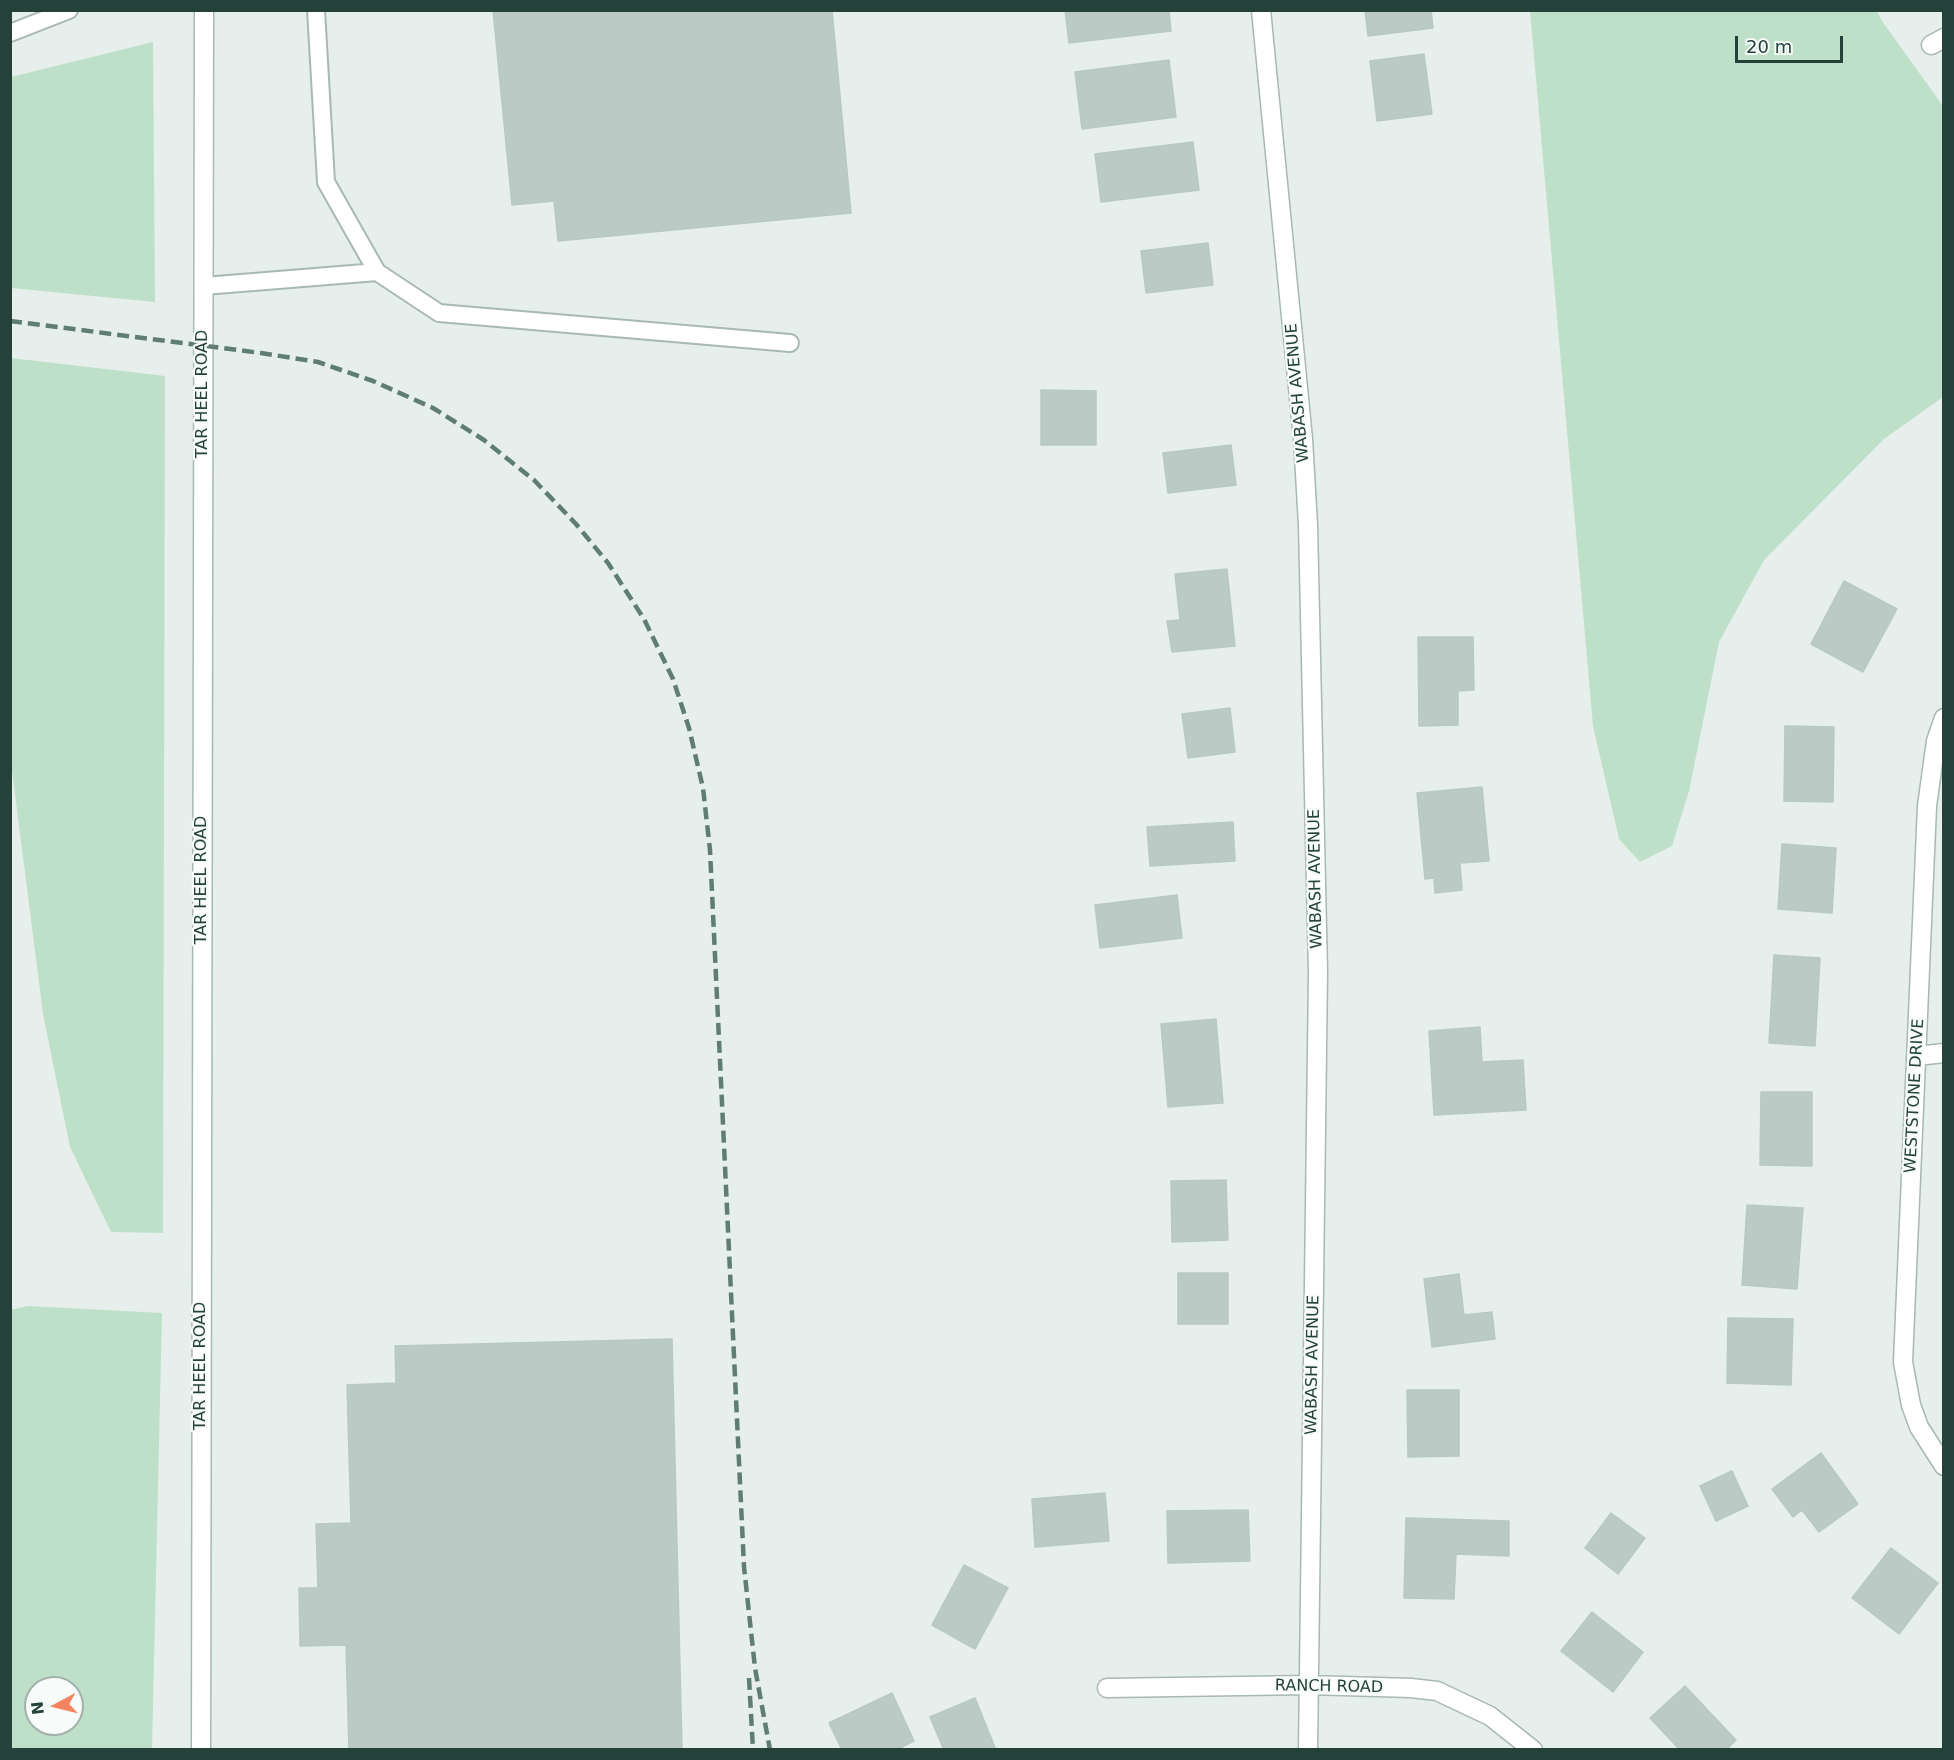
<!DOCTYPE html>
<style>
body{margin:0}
#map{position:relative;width:1954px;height:1760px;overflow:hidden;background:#e6efeb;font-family:"DejaVu Sans",sans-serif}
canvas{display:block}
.frame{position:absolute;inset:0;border:12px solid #24423a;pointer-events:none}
.north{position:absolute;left:24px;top:1676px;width:60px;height:60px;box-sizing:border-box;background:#f7fbf9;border:2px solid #a3b1ad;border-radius:50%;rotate:263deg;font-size:16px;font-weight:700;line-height:24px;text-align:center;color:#24423a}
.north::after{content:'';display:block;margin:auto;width:21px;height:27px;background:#f4845f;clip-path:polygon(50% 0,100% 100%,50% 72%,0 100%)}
.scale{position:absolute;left:1735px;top:36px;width:108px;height:27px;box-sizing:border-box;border:3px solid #24423a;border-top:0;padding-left:8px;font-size:18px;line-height:21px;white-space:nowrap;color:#24423a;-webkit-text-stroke:4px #f7fbf9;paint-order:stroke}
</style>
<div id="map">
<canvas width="1954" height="1760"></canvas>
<div class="frame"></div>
<div class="north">N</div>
<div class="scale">20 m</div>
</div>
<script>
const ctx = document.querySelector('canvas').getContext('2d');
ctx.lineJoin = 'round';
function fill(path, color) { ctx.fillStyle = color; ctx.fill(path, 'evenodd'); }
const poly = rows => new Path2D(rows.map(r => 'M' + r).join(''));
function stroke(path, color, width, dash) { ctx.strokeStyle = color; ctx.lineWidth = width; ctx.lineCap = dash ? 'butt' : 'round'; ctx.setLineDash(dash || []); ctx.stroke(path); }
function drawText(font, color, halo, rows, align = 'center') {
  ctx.font = font + ' "DejaVu Sans",sans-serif'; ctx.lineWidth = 4.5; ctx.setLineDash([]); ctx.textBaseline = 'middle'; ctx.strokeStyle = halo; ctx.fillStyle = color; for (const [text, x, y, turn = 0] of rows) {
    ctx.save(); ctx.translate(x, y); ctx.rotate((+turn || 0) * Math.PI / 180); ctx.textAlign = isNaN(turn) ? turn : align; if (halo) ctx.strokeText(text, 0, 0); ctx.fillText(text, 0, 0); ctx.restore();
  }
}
fill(poly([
 [1530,11,1877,11,1882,21,1943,106,1943,397,1884,439,1764,560,1719,642,1689,791,1672,846,1640,862,1619,839,1593,726],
 [153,42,155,302,11,288,11,77],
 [11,358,165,376,163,1233,111,1232,70,1147,43,1014,11,763],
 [28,1306,162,1313,152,1749,11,1749,10,1310],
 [36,1688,72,1688,72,1724,36,1724]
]), '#bfe0c8');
const building = poly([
 [493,10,832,10,851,213,558,241,554,201,512,205,493,10],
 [1065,10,1169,10,1171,31,1069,43,1065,10],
 [1365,10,1431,10,1433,28,1368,36,1365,10],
 [1424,54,1432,114,1377,121,1370,61,1424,54],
 [1169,60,1176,117,1082,129,1075,72,1169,60],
 [1193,142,1199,190,1101,202,1095,154,1193,142],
 [1208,243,1213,285,1146,293,1141,251,1208,243],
 [1041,390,1096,391,1096,445,1041,445,1041,390],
 [1231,445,1236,485,1168,493,1163,453,1231,445],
 [1227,569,1235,646,1172,652,1167,621,1180,620,1175,574,1227,569],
 [1844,581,1897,609,1863,672,1811,644,1844,581],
 [1418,637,1473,637,1474,690,1458,691,1458,725,1419,726,1418,637],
 [1230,708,1235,752,1188,758,1182,714,1230,708],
 [1785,726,1834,727,1833,802,1784,801,1785,726],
 [1482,787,1489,861,1460,863,1462,890,1435,893,1434,878,1425,879,1417,793,1482,787],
 [1233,822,1235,861,1150,866,1147,827,1233,822],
 [1782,844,1836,848,1832,913,1778,909,1782,844],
 [1177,895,1182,938,1100,948,1095,905,1177,895],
 [1774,955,1820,958,1815,1046,1769,1043,1774,955],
 [1216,1019,1223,1103,1168,1107,1161,1024,1216,1019],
 [1480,1027,1482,1062,1523,1060,1526,1110,1434,1115,1429,1031,1480,1027],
 [1761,1092,1812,1092,1812,1166,1760,1165,1761,1092],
 [1226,1180,1228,1240,1172,1242,1171,1181,1226,1180],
 [1747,1205,1803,1208,1797,1289,1742,1285,1747,1205],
 [1178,1273,1228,1273,1228,1324,1178,1324,1178,1273],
 [1459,1274,1464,1315,1492,1312,1495,1339,1432,1347,1424,1279,1459,1274],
 [1728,1318,1793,1319,1791,1385,1727,1383,1728,1318],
 [672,1339,682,1750,349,1750,346,1645,300,1646,299,1588,318,1588,316,1524,351,1523,347,1385,396,1383,395,1346,672,1339],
 [1407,1390,1459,1390,1459,1456,1408,1457,1407,1390],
 [1821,1453,1858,1504,1819,1532,1802,1510,1793,1517,1772,1489,1821,1453],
 [1732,1471,1748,1506,1716,1521,1700,1486,1732,1471],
 [1105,1493,1109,1541,1035,1547,1032,1499,1105,1493],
 [1248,1510,1250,1561,1168,1563,1167,1511,1248,1510],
 [1611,1513,1645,1538,1618,1574,1585,1548,1611,1513],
 [1406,1518,1509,1521,1509,1556,1456,1554,1454,1599,1404,1598,1406,1518],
 [1891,1548,1938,1583,1899,1634,1852,1598,1891,1548],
 [964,1565,1008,1588,975,1649,932,1625,964,1565],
 [1592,1612,1643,1652,1613,1692,1561,1651,1592,1612],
 [1685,1686,1736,1740,1726,1750,1680,1750,1650,1718,1685,1686],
 [892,1693,914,1741,896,1750,842,1750,829,1723,892,1693],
 [975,1698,996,1750,944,1750,930,1717,975,1698]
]);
fill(building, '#bbcac4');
stroke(building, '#b8c9c2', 1.5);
const service = poly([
 [10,33,69,10],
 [377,272,439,313,790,343],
 [204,286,377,272,326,182,316,10]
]);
const minor = poly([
 [1261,10,1303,439,1308,525,1318,972,1308,1750],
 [1931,45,1944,38],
 [1944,718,1936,741,1927,806,1903,1362,1911,1405,1919,1427,1944,1466],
 [1917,1056,1944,1053],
 [1107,1688,1309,1685,1411,1688,1437,1691,1490,1716,1533,1750],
 [201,1750,204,10]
]);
stroke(service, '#a8b8b2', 20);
stroke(minor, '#a8b8b2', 21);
stroke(service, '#fff', 16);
stroke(minor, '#fff', 18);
stroke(poly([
 [10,321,261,353,318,362,373,381,433,408,484,440,534,480,576,524,608,563,644,619,673,679,689,728,703,788,710,850,744,1567,755,1668,770,1750],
 [749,1678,753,1750]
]), '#5f7d75', 4.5, [12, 6]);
drawText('16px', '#24423a', '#f7fbf9', [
 ["WABASH AVENUE",1298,393,-95],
 ["TAR HEEL ROAD",203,394,-90],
 ["WABASH AVENUE",1316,879,-91],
 ["TAR HEEL ROAD",202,880,-90],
 ["WESTSTONE DRIVE",1915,1096,-87],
 ["WABASH AVENUE",1313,1365,-89],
 ["TAR HEEL ROAD",201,1366,-90],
 ["RANCH ROAD",1329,1687,1]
]);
</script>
